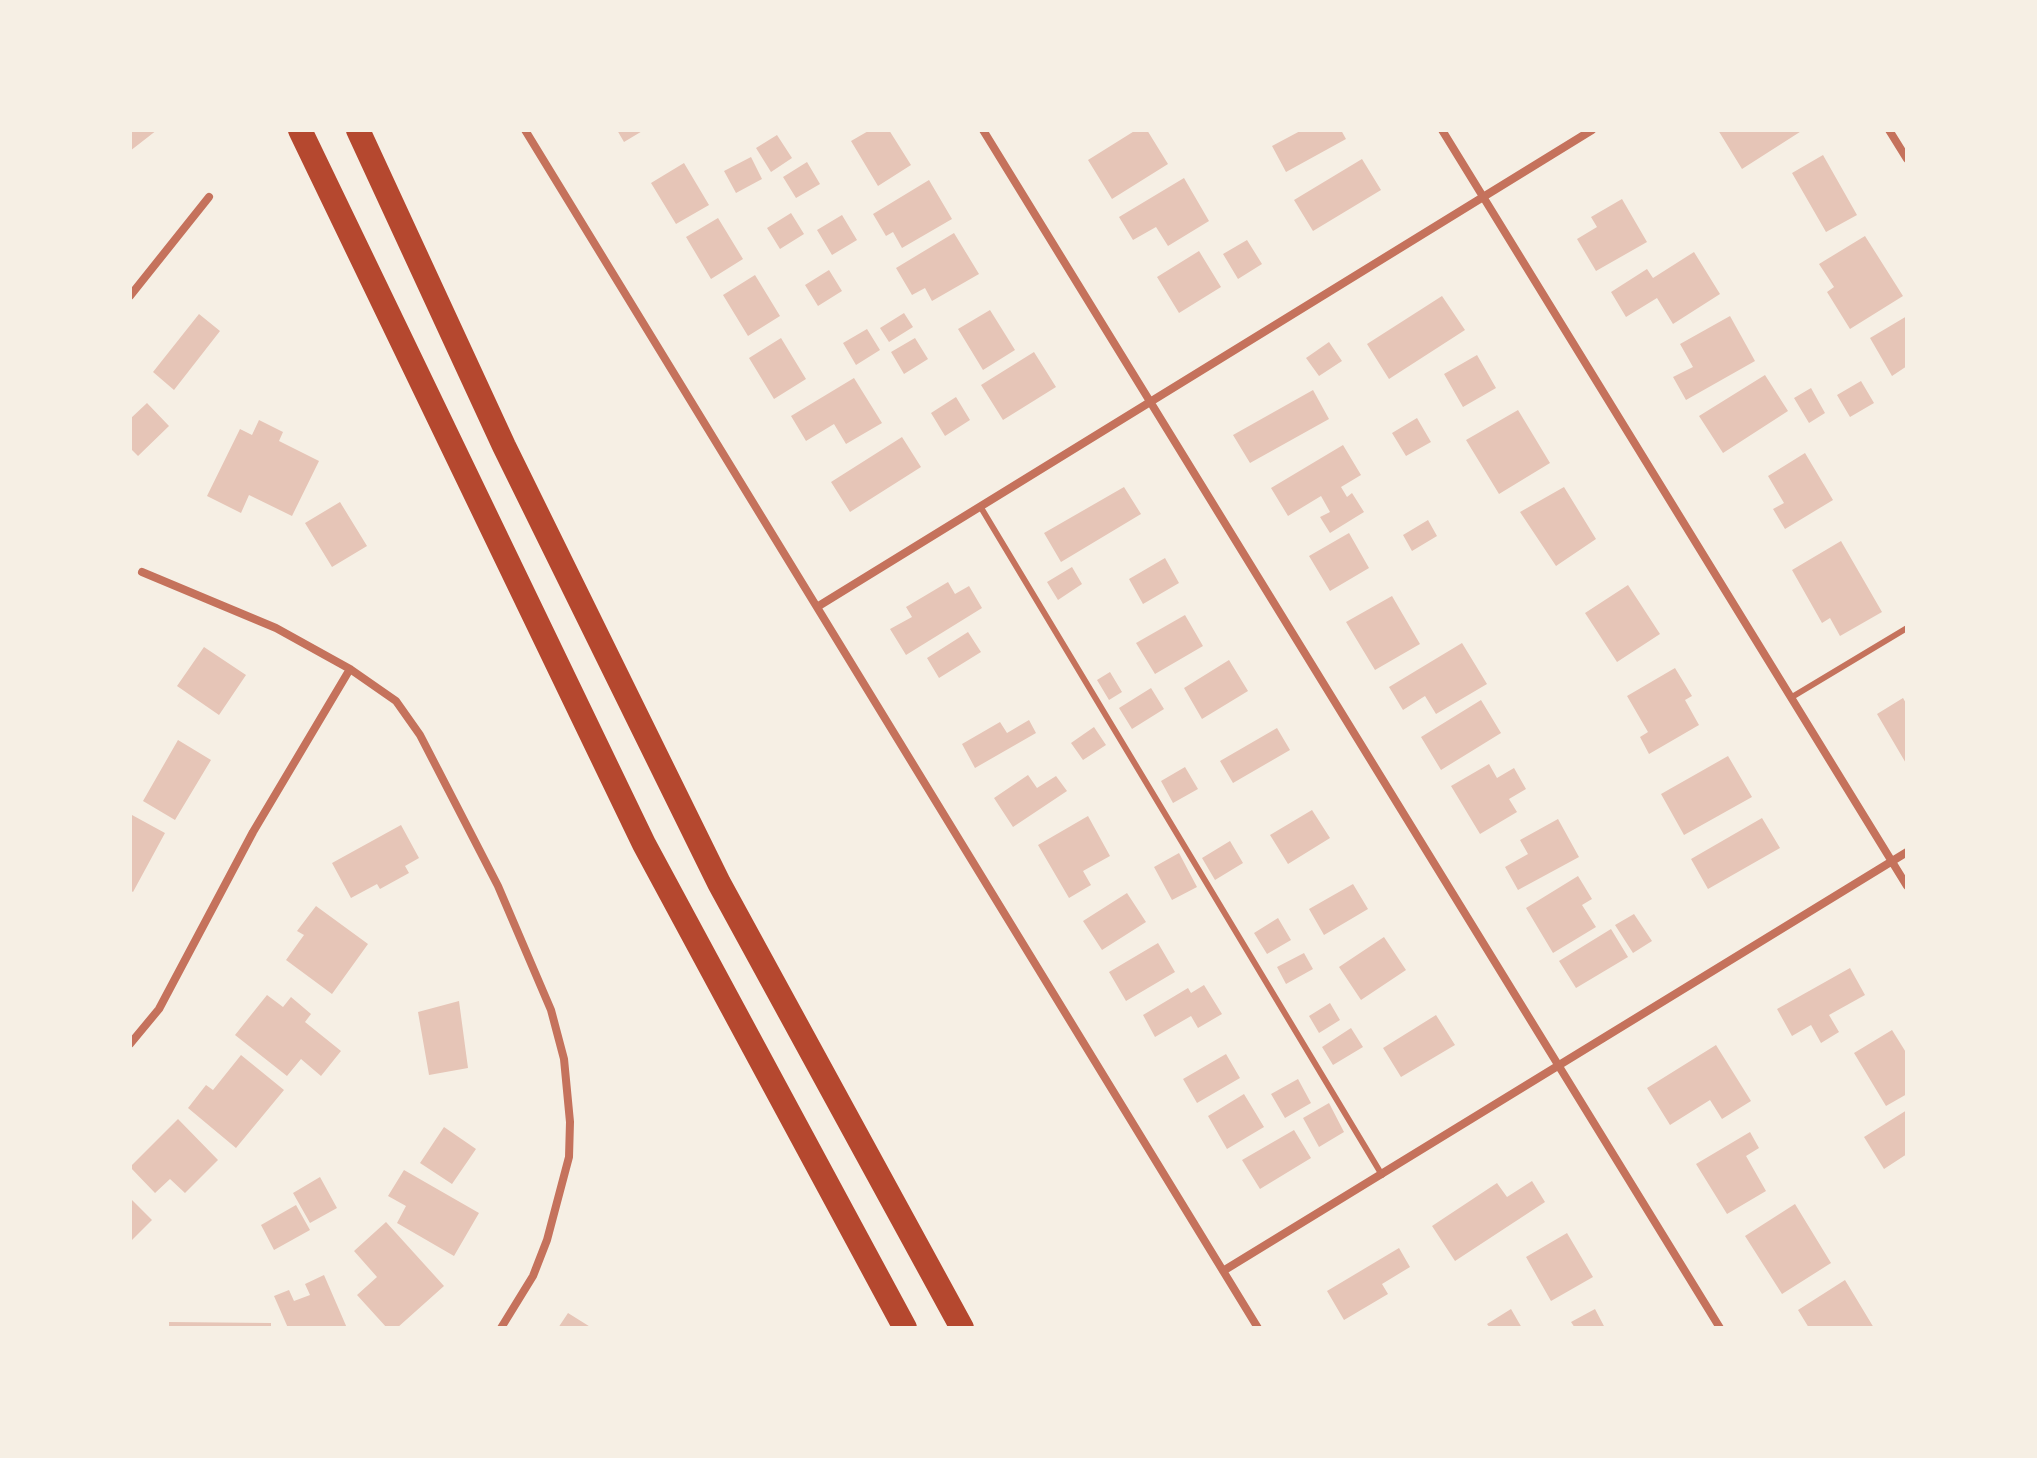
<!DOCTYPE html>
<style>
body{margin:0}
#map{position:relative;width:2037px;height:1458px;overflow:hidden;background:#f6efe4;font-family:Helvetica,sans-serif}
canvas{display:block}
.frame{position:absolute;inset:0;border:132px solid #f6efe4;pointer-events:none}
</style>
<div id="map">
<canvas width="2037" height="1458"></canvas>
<div class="frame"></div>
</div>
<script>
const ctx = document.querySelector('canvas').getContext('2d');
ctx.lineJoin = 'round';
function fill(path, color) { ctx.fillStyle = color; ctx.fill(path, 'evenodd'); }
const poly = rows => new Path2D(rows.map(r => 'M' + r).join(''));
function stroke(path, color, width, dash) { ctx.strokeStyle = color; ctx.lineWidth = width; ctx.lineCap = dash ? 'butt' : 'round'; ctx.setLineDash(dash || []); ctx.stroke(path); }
fill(poly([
 [130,130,157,130,130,151],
 [617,130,644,130,624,142],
 [870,130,889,130,911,165,878,186,851,141],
 [1136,130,1147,130,1168,164,1112,199,1088,160],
 [1302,130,1341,130,1346,139,1286,172,1272,146],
 [1718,130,1803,130,1742,169],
 [777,135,792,158,771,172,756,148],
 [1823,155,1857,215,1826,232,1792,173],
 [751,157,762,179,736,193,724,171],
 [1362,159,1381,190,1313,231,1294,200],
 [807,162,820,184,796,198,783,177],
 [684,163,709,205,676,224,651,183],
 [1184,178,1209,221,1168,246,1156,227,1133,240,1119,217],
 [929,180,952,219,902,248,893,232,886,236,873,214],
 [1622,199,1647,242,1596,271,1577,239,1597,227,1591,217],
 [791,213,804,234,780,249,767,228],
 [842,215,857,240,832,255,817,230],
 [718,218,743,259,711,279,686,237],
 [954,233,979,274,932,301,925,288,912,295,896,268],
 [1865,236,1903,296,1850,329,1827,292,1834,287,1819,264],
 [1247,240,1262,264,1238,279,1223,254],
 [1199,251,1221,287,1179,313,1157,277],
 [1694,252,1720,294,1673,324,1657,298,1626,317,1611,292,1647,269,1653,278],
 [829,270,842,291,818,306,805,285],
 [755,275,780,316,748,336,723,295],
 [1442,296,1465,330,1389,379,1367,344],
 [990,310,1015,350,983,370,958,329],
 [904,313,913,327,889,342,880,328],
 [199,314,220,331,174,390,153,372],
 [1730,316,1755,361,1686,400,1673,377,1693,367,1680,344],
 [1907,316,1907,366,1892,376,1870,338],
 [867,329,880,350,856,365,843,343],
 [781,338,806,379,774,399,749,358],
 [915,338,928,359,904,374,891,352],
 [1329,342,1342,361,1319,376,1306,358],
 [1034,352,1056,387,1003,420,981,385],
 [1477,355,1496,388,1463,407,1444,374],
 [1765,375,1788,411,1723,453,1699,416],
 [854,378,882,423,846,444,834,424,806,441,791,416],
 [1861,381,1874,403,1850,417,1837,395],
 [1811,388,1825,413,1809,423,1794,398],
 [1313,390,1329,419,1250,463,1233,435],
 [956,397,970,420,945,436,931,413],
 [147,403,169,426,138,456,130,448,130,419],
 [1518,410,1550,463,1499,494,1466,440],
 [1417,418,1431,442,1406,456,1392,433],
 [259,420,283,432,279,441,319,461,292,516,249,495,241,513,207,496,240,429,252,435],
 [902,437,921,467,850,512,831,482],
 [1343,445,1361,475,1341,487,1347,497,1352,493,1364,512,1330,533,1320,517,1330,512,1321,496,1288,516,1271,488],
 [1805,453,1833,500,1785,529,1773,509,1784,503,1768,476],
 [1124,487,1141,514,1061,562,1044,533],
 [1564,487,1596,539,1556,566,1520,512],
 [340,502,367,546,332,567,305,523],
 [1428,520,1437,536,1412,551,1403,535],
 [1349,533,1369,568,1330,591,1309,556],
 [1841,541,1882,612,1840,636,1830,618,1822,623,1792,570],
 [1165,558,1179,583,1143,604,1129,579],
 [1072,567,1082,584,1058,600,1047,582],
 [948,582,955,594,969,586,982,608,906,655,890,629,912,617,906,607],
 [1628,585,1660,634,1617,662,1585,613],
 [1392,596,1420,644,1375,670,1346,622],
 [1185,615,1203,646,1155,674,1136,643],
 [968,632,981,652,939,678,927,658],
 [1462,643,1487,684,1436,714,1425,696,1403,710,1389,687],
 [204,647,246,675,219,715,177,686],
 [1229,660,1248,691,1202,719,1184,688],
 [1675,668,1692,696,1685,700,1699,725,1649,754,1640,737,1648,732,1627,696],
 [1110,672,1122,692,1109,700,1097,680],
 [1151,688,1164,709,1132,729,1119,708],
 [1903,698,1907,705,1907,765,1877,714],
 [1481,700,1501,733,1441,770,1421,737],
 [1029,720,1036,733,975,768,962,744,1000,722,1007,733],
 [1094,727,1106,745,1083,760,1071,743],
 [1277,728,1290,750,1233,783,1220,761],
 [178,740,211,760,175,820,143,801],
 [1728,756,1752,797,1684,835,1661,794],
 [1489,764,1497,778,1514,768,1526,789,1509,799,1517,812,1480,834,1451,786],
 [1185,767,1198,789,1173,803,1161,781],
 [1028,775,1037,788,1056,776,1067,791,1013,827,994,798],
 [1312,810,1330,838,1288,864,1270,835],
 [132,815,165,833,133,892,130,890],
 [1088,816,1110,856,1083,871,1091,885,1069,898,1038,845],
 [1762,818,1780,848,1708,889,1691,859],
 [1558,819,1579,857,1518,890,1505,867,1528,854,1520,840],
 [401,825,419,858,405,866,409,873,380,889,377,884,351,898,332,863],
 [1230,841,1243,863,1215,880,1202,858],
 [1179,853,1197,887,1172,900,1154,867],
 [1578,876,1592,899,1582,905,1596,927,1553,953,1526,908],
 [1353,884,1368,909,1324,935,1309,909],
 [1127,893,1146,922,1102,950,1083,921],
 [316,906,368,944,332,994,286,960,304,935,297,931],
 [1634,914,1652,941,1633,953,1615,925],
 [1278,918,1291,940,1267,954,1254,933],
 [1611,929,1628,957,1576,988,1559,961],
 [1384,937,1406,970,1361,1000,1339,967],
 [1158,943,1175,972,1126,1001,1109,972],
 [1304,953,1313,969,1286,984,1277,967],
 [1850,968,1865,995,1829,1015,1839,1032,1821,1043,1811,1025,1792,1036,1777,1009],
 [1204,985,1222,1014,1198,1028,1191,1016,1155,1037,1143,1015,1188,988,1191,993],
 [267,995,283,1007,291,997,311,1014,305,1022,341,1051,321,1076,301,1059,287,1076,235,1035],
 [459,1001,468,1068,429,1075,418,1012],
 [1330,1003,1340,1020,1319,1033,1309,1016],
 [1436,1015,1455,1045,1401,1077,1383,1048],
 [1351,1028,1363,1047,1333,1065,1322,1047],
 [1892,1030,1907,1054,1907,1094,1886,1106,1854,1053],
 [1716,1045,1751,1101,1722,1119,1710,1100,1670,1125,1647,1088],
 [1226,1054,1240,1078,1197,1103,1183,1079],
 [241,1055,284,1090,236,1148,188,1108,206,1085,213,1090],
 [1298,1079,1311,1103,1285,1118,1271,1094],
 [1244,1094,1264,1127,1227,1149,1208,1116],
 [1329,1103,1344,1132,1319,1147,1303,1118],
 [1907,1110,1907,1154,1884,1169,1864,1137],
 [178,1119,218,1160,185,1193,170,1179,155,1193,130,1167],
 [444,1127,476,1149,452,1184,420,1163],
 [1294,1130,1311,1158,1260,1189,1242,1160],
 [1750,1132,1759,1148,1746,1156,1766,1191,1727,1214,1696,1164],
 [404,1170,479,1213,454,1256,397,1223,406,1206,388,1196],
 [320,1177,337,1208,310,1223,293,1193],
 [1532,1181,1545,1202,1455,1261,1432,1226,1497,1183,1507,1197],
 [130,1198,152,1220,130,1242],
 [1795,1204,1831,1263,1782,1294,1745,1236],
 [296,1205,310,1230,274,1250,261,1225],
 [386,1222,444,1286,397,1328,387,1328,357,1295,377,1277,354,1251],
 [1567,1233,1593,1277,1551,1301,1526,1257],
 [1399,1248,1410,1267,1382,1284,1388,1294,1344,1320,1327,1291],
 [324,1275,347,1328,288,1328,274,1296,289,1290,294,1301,310,1295,305,1284],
 [1845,1280,1874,1328,1809,1328,1798,1310],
 [1511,1309,1522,1328,1490,1328,1487,1324],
 [1595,1309,1605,1328,1575,1328,1571,1322],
 [568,1313,592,1328,558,1328],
 [169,1322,271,1323,271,1328,169,1328]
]), '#e6c5b7');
stroke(poly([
 [980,506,1382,1175],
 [1792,697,1907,628]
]), '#c5725c', 6);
stroke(poly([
 [525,130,1258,1328],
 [983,130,1720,1328],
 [1442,130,1907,886],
 [1889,130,1907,159],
 [130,296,209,197],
 [142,572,276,628,350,669,396,701,420,735,498,886,551,1010,564,1059,570,1122,569,1157,547,1240,533,1276,501,1328],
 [817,607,1592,130],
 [130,1044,159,1009,253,832,350,669],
 [1223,1271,1907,852]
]), '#c5725c', 8);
stroke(poly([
 [300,130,644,844,905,1328],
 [358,130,504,446,719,883,962,1328]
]), '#b5482f', 24);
</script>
